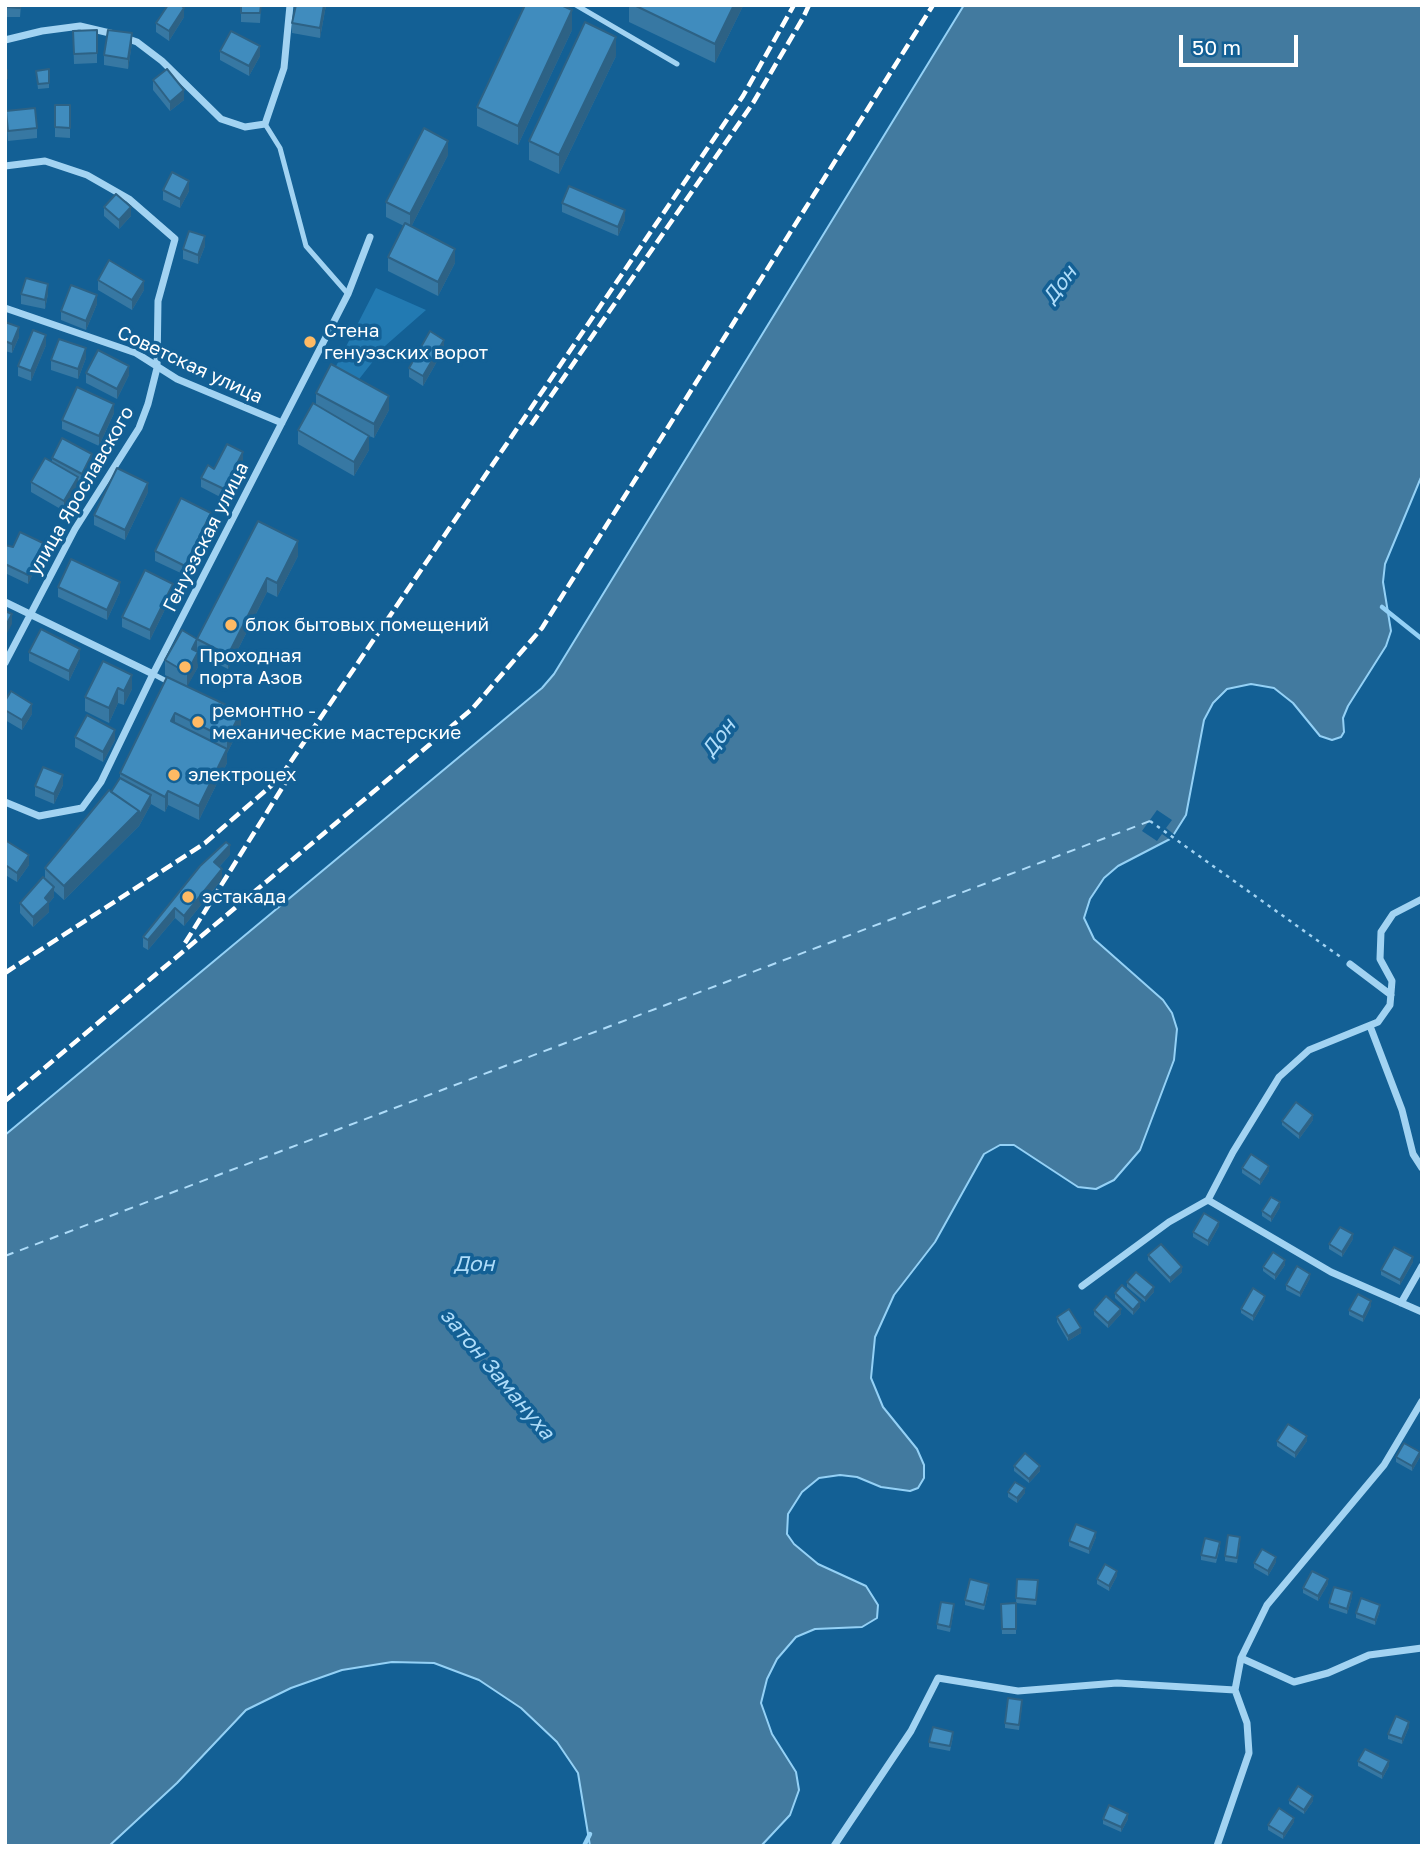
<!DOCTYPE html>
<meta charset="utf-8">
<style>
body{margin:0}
#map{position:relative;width:1427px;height:1851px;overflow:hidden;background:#136095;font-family:"Golos Text",sans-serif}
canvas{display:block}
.frame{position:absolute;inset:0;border:7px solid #fff;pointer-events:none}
.scale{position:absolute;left:1179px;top:35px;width:119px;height:32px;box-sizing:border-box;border:4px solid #fff;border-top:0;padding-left:9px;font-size:21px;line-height:24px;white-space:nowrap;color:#fff;-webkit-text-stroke:5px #136095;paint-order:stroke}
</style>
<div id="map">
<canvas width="1427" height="1851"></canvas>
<div class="frame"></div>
<div class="scale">50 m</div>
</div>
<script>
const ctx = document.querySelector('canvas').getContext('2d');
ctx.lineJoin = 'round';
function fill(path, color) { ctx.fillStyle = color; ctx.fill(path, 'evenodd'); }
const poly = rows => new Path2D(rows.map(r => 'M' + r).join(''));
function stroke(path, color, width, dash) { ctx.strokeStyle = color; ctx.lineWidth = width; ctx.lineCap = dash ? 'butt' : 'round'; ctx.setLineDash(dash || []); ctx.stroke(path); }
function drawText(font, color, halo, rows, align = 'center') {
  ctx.font = font + ' "Golos Text",sans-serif'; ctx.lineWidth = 7; ctx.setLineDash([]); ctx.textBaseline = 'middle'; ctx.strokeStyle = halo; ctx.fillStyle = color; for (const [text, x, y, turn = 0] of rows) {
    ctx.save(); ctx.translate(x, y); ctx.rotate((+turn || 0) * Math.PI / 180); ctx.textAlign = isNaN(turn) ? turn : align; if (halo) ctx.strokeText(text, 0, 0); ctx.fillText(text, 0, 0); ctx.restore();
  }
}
fill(poly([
 [376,288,426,310,385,346,356,383,333,372]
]), '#227ab2');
const water = poly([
 [964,5,1422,5,1422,475,1385,564,1383,582,1391,631,1386,646,1348,706,1343,718,1344,732,1341,737,1332,740,1320,736,1293,703,1274,688,1251,684,1227,689,1213,703,1204,720,1186,815,1174,834,1170,839,1118,866,1104,878,1090,899,1084,918,1094,939,1163,1000,1172,1013,1177,1029,1174,1060,1140,1150,1114,1180,1096,1189,1078,1187,1014,1145,1000,1145,984,1154,935,1242,894,1295,875,1337,871,1378,883,1407,917,1449,924,1465,924,1478,918,1488,910,1491,881,1487,857,1477,840,1475,819,1478,802,1492,788,1514,787,1534,794,1544,818,1564,866,1586,878,1605,877,1618,862,1627,815,1629,796,1637,777,1659,767,1679,761,1703,772,1734,796,1772,799,1790,790,1815,761,1846,590,1846,578,1773,557,1742,521,1708,479,1680,434,1663,392,1662,342,1670,291,1688,246,1710,177,1783,109,1846,5,1846,5,1135,542,688,554,674,964,5]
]);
fill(water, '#427a9f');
stroke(water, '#94d1f6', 2);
fill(poly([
 [1157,810,1172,820,1166,828,1176,836,1172,841,1162,834,1157,841,1142,831]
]), '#136095');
stroke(poly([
 [1382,607,1422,639],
 [584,1846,590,1834]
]), '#94d1f6', 4.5);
stroke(poly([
 [5,1256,1150,821]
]), '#aedcf9', 2, [9, 7]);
stroke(poly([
 [1150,821,1342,958]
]), '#a2d3f2', 2.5, [3.5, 5]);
stroke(poly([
 [576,5,677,64],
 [265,124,280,148,306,246,348,294],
 [153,674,172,684]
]), '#a2d3f2', 5);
stroke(poly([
 [5,40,42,31,80,26,114,34,137,42,162,61,221,119,245,127,265,124,284,68,290,5],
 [5,166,45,161,87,175,129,199,175,239,158,301,157,368,148,404,139,428,75,529,5,663],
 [5,308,136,353,177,379,282,423],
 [5,602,153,674],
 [5,802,39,816,82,808,101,782,153,674,348,294,370,237],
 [1350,964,1391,995],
 [1370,1026,1402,1110,1413,1154,1422,1168],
 [1208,1200,1331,1272,1422,1312],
 [1082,1286,1169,1222,1208,1200,1233,1152,1279,1077,1309,1050,1378,1022,1390,1005,1392,981,1380,959,1381,932,1393,914,1422,899],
 [1401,1303,1422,1266],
 [1241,1658,1294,1682,1328,1673,1369,1655,1422,1648],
 [834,1846,911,1731,938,1678,1018,1691,1117,1683,1235,1690],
 [1217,1846,1249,1753,1247,1723,1235,1690,1241,1658,1267,1605,1384,1465,1422,1401]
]), '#a2d3f2', 7);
stroke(poly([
 [531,425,753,103,803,18,809,5],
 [185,943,289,777],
 [5,973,205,843,279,779,743,96,794,5],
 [5,1101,472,709,542,628,933,5]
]), '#fff', 4.5, [12, 5]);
fill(poly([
 [5,5,21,5,20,17,5,17],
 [241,5,261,5,260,23,241,22],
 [296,5,326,5,320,38,292,33,292,23],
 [629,5,743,5,743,6,715,63,629,22],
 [184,17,169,41,156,32,156,23],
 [97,30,97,63,74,64,73,31],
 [572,30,518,145,477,126,477,107],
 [132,43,128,69,104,65,104,55],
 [220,51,260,56,249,76,220,60],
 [616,56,559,174,529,160,529,141],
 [49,69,49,88,38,89,36,71],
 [153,80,184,100,170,111,153,90],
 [55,105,70,105,70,138,55,137],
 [6,111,37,128,37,138,8,141],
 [448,155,411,227,455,263,438,296,388,271,388,257,404,226,386,217,386,202],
 [163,190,189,191,180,208,163,200],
 [562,203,625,220,618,236,562,212],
 [104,207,131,216,119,229,104,216],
 [205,246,198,264,183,259,183,249],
 [98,280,144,290,132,310,98,290],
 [21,294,48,294,45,309,21,304],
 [97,304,86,330,61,320,61,311],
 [5,322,19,337,12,353,5,351],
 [46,345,31,381,18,376,18,366],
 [444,349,423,386,409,377,409,368],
 [86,358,78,379,51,370,51,360],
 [86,373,129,375,117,399,86,383],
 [316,393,389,410,374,438,367,435,369,450,354,476,298,444,298,430,316,405],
 [114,413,99,446,62,429,62,420],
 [52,458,92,463,82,483,78,482,78,487,64,511,31,492,31,482,52,462],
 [243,462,224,499,201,487,201,478,214,469],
 [148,492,125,540,94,525,94,515],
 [258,521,298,556,277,597,267,592,228,669,198,654,198,667,187,686,241,726,227,753,227,763,199,820,168,805,165,812,151,804,139,826,64,900,54,891,54,897,49,903,49,912,33,927,20,913,20,903,45,879,45,868,111,792,120,778,120,773,180,683,165,675,165,660,197,639],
 [211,523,185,575,155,561,155,551],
 [5,545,43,553,28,584,5,573],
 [58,587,120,592,107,620,58,597],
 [173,593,150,640,122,627,122,617],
 [29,652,80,658,69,681,29,661],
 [103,661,132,689,124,705,118,703,109,723,85,711,85,697],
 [5,701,32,714,22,730,5,720],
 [75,737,115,740,103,762,75,747],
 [63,785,54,804,35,796,35,786],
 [5,840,29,865,17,882,7,876,5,879],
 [230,855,219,867,222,879,184,926,175,918,148,950,143,947,143,937],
 [1313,1120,1299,1139,1282,1125,1282,1121],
 [1242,1168,1269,1171,1260,1185,1242,1173],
 [1280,1207,1271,1222,1262,1216,1262,1211],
 [1219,1226,1208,1246,1193,1237,1193,1232],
 [1353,1239,1342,1257,1329,1249,1329,1244],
 [1148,1255,1182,1272,1170,1283,1148,1260],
 [1413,1262,1400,1285,1381,1275,1381,1270],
 [1285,1265,1275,1280,1263,1271,1263,1267],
 [1310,1278,1300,1297,1286,1290,1286,1285],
 [1127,1282,1154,1292,1145,1302,1127,1287],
 [1115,1293,1140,1307,1133,1315,1115,1298],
 [1265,1300,1253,1321,1241,1313,1241,1309],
 [1371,1306,1363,1322,1349,1315,1349,1310],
 [1094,1310,1121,1314,1108,1328,1094,1315],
 [1057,1317,1081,1333,1068,1341,1057,1322],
 [1277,1441,1307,1441,1295,1458,1277,1446],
 [1396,1457,1420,1457,1412,1471,1396,1462],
 [1014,1466,1040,1471,1029,1483,1014,1471],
 [1008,1492,1025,1493,1017,1503,1008,1497],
 [1096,1537,1089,1554,1069,1546,1069,1541],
 [1240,1542,1237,1563,1225,1561,1225,1556],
 [1220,1547,1216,1563,1201,1560,1201,1555],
 [1276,1562,1268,1576,1254,1568,1254,1563],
 [1117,1576,1109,1591,1097,1584,1097,1579],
 [1017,1579,1038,1580,1036,1605,1016,1603],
 [1328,1584,1318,1601,1303,1593,1303,1588],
 [989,1589,984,1610,965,1605,965,1600],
 [1352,1597,1347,1614,1329,1608,1329,1603],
 [1016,1603,1016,1634,1002,1634,1001,1604],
 [954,1609,950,1632,937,1629,937,1624],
 [1380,1610,1375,1625,1356,1618,1356,1613],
 [1022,1705,1019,1730,1005,1728,1005,1723],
 [1409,1727,1402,1744,1388,1739,1388,1734],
 [953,1737,950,1751,929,1747,929,1742],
 [1358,1761,1389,1766,1382,1779,1358,1766],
 [1289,1800,1313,1801,1304,1814,1289,1804],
 [1103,1819,1128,1819,1121,1832,1103,1824],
 [1294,1822,1283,1839,1268,1830,1268,1825]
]), '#3778a3');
fill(poly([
 [324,5,326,5,320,38,320,28],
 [734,5,743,5,743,6,715,63,715,44],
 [184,8,184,17,169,41,169,31],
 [572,10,572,30,518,145,518,126],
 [132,33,132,43,128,69,128,59],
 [616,37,616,56,559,174,559,155],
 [260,46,260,56,249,76,249,66],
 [8,69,8,79,5,79,5,70],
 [184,90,184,100,170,111,170,102],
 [448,141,448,155,410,229,410,214],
 [189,181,189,191,180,208,180,199],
 [131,207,131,216,119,229,119,220],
 [625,210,625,220,618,236,618,227],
 [205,236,205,246,198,264,198,255],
 [455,249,455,263,438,296,438,282],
 [144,281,144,290,132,310,132,300],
 [48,284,48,294,45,309,45,300],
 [97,295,97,304,86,330,86,321],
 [19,327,19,337,12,353,12,344],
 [46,335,46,345,31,381,31,371],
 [444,340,444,349,423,386,423,376],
 [86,348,86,358,78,379,78,369],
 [129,366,129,375,117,399,117,389],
 [389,396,389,410,374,438,374,424],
 [114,404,114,413,99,446,99,436],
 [369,436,369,450,354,476,354,462],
 [243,452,243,462,224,499,224,489],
 [92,454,92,463,82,483,82,474],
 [78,477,78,487,64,511,64,501],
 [148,483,148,492,125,540,125,530],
 [211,513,211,523,185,575,185,566],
 [298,541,298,556,277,597,277,583],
 [43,543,43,553,28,584,28,575],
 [267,578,267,592,228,669,228,655],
 [120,582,120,592,107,620,107,610],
 [173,584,173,593,150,640,150,630],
 [12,614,12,624,5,637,5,627],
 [197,639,197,654,192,649],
 [80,649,80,658,69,681,69,671],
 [198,652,198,667,187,687,187,673],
 [132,675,132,689,124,705,124,691],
 [118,688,118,703,109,723,109,708],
 [32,704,32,714,22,730,22,720],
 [241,712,241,726,227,753,227,739],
 [175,713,175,727,171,721],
 [115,730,115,740,103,762,103,752],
 [227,749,227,763,199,820,199,806],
 [63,775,63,785,54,804,54,794],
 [168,791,168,805,165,812,165,797],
 [151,795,151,804,139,826,64,900,64,886],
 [230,845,230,855,214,872,214,862],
 [29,855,29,865,17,882,17,873],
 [7,866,7,876,5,879,5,869],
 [222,869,222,879,184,926,184,916],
 [54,887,54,897,49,903,49,912,33,927,33,917,45,898],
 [175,908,175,918,148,950,148,940],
 [1313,1115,1313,1120,1299,1139,1299,1134],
 [1269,1166,1269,1171,1260,1185,1260,1180],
 [1280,1202,1280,1207,1271,1222,1271,1217],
 [1219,1222,1219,1226,1208,1246,1208,1241],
 [1353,1234,1353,1239,1342,1257,1342,1252],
 [1413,1257,1413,1262,1400,1285,1400,1280],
 [1285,1260,1285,1265,1275,1280,1275,1275],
 [1182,1267,1182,1272,1170,1283,1170,1278],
 [1310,1274,1310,1278,1300,1297,1300,1293],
 [1154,1287,1154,1292,1145,1302,1145,1298],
 [1265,1296,1265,1300,1253,1321,1253,1316],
 [1371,1301,1371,1306,1363,1322,1363,1317],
 [1140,1302,1140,1307,1133,1315,1133,1310],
 [1121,1309,1121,1314,1108,1328,1108,1323],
 [1081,1328,1081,1333,1068,1341,1068,1336],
 [1307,1436,1307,1441,1295,1458,1295,1453],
 [1420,1452,1420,1457,1412,1471,1412,1466],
 [1040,1466,1040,1471,1029,1483,1029,1479],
 [1025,1488,1025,1493,1017,1503,1017,1498],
 [1096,1532,1096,1537,1089,1554,1089,1549],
 [1276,1557,1276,1562,1268,1576,1268,1571],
 [1117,1571,1117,1576,1109,1591,1109,1586],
 [1328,1579,1328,1584,1318,1601,1318,1596],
 [1352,1592,1352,1597,1347,1614,1347,1609],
 [1380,1605,1380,1610,1375,1625,1375,1620],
 [1409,1722,1409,1727,1402,1744,1402,1739],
 [1389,1761,1389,1766,1382,1779,1382,1774],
 [1313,1796,1313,1801,1304,1814,1304,1810],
 [1128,1814,1128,1819,1121,1832,1121,1827],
 [1294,1818,1294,1822,1283,1839,1283,1834]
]), '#2d6285');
const building = poly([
 [5,5,21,5,20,8,5,7,5,5],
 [168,5,181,5,184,8,169,31,156,23,168,5],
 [241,5,261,5,260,13,241,13,241,5],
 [296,5,324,5,320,28,292,23,296,5],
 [525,5,561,5,572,10,518,126,477,107,525,5],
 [634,5,734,5,715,44,634,5],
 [585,22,616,37,559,155,529,141,585,22],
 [97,30,97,53,74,54,73,31,97,30],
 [108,30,132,33,128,59,104,55,108,30],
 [231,31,260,46,249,66,220,51,231,31],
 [49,69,49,83,38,84,36,71,49,69],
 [167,69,184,90,170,102,153,80,167,69],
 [55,105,70,105,70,128,55,127,55,105],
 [35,108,37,128,8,131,6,111,35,108],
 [424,128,448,141,410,214,386,202,424,128],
 [172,172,189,181,180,199,163,190,172,172],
 [569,186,625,210,618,227,562,203,569,186],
 [116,194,131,207,119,220,104,207,116,194],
 [405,223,455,249,438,282,388,257,405,223],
 [189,231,205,236,198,255,183,249,189,231],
 [109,260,144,281,132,300,98,280,109,260],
 [26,278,48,284,45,300,21,294,26,278],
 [71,285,97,295,86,321,61,311,71,285],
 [5,322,19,327,12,344,5,341,5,322],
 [33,330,46,335,31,371,18,366,33,330],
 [430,331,444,340,423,376,409,368,430,331],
 [59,339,86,348,78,369,51,360,59,339],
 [98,350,129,366,117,389,86,373,98,350],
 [331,364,389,396,374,424,316,393,331,364],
 [77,387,114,404,99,436,62,420,77,387],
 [313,403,369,436,354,462,298,430,313,403],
 [62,438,92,454,82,474,52,458,62,438],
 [227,444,243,452,224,489,201,478,208,465,214,469,227,444],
 [45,458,78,477,64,501,31,482,45,458],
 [117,468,148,483,125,530,94,515,117,468],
 [181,498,211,513,185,566,155,551,181,498],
 [258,521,298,541,277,583,267,578,228,655,197,639,258,521],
 [20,532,43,543,28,575,5,564,5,545,13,547,20,532],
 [71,559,120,582,107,610,58,587,71,559],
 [145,570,173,584,150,630,122,617,145,570],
 [5,611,12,614,5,627,5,611],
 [41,629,80,649,69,671,29,652,41,629],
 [182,630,197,639,192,649,198,652,187,673,165,660,182,630],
 [103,661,132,675,124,691,118,688,109,708,85,697,103,661],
 [167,677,241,712,227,739,175,713,171,721,227,749,199,806,168,791,165,797,120,773,167,677],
 [11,691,32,704,22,720,5,710,5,701,11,691],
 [87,715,115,730,103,752,75,737,87,715],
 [43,767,63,775,54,794,35,786,43,767],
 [120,778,151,795,139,816,139,811,111,792,120,778],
 [109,790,139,811,64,886,45,868,109,790],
 [5,840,29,855,17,873,7,866,5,869,5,840],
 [226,842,230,845,214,862,222,869,184,916,175,908,148,940,143,937,200,866,226,842],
 [43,877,54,887,45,898,49,902,33,917,20,903,43,877],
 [1296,1102,1313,1115,1299,1134,1282,1121,1296,1102],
 [1251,1154,1269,1166,1260,1180,1242,1168,1251,1154],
 [1271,1197,1280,1202,1271,1217,1262,1211,1271,1197],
 [1204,1213,1219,1222,1208,1241,1193,1232,1204,1213],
 [1340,1227,1353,1234,1342,1252,1329,1244,1340,1227],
 [1161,1244,1182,1267,1170,1278,1148,1255,1161,1244],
 [1394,1247,1413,1257,1400,1280,1381,1270,1394,1247],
 [1273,1252,1285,1260,1275,1275,1263,1267,1273,1252],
 [1297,1266,1310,1274,1300,1293,1286,1285,1297,1266],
 [1136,1272,1154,1287,1145,1298,1127,1282,1136,1272],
 [1122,1285,1140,1302,1133,1310,1115,1293,1122,1285],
 [1253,1288,1265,1296,1253,1316,1241,1309,1253,1288],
 [1358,1294,1371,1301,1363,1317,1349,1310,1358,1294],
 [1106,1296,1121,1309,1108,1323,1094,1310,1106,1296],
 [1069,1309,1081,1328,1068,1336,1057,1317,1069,1309],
 [1288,1424,1307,1436,1295,1453,1277,1441,1288,1424],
 [1404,1443,1420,1452,1412,1466,1396,1457,1404,1443],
 [1025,1453,1040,1466,1029,1479,1014,1466,1025,1453],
 [1015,1482,1025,1488,1017,1498,1008,1492,1015,1482],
 [1076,1524,1096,1532,1089,1549,1069,1541,1076,1524],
 [1228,1535,1240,1537,1237,1558,1225,1556,1228,1535],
 [1205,1538,1220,1542,1216,1558,1201,1555,1205,1538],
 [1262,1549,1276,1557,1268,1571,1254,1563,1262,1549],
 [1105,1564,1117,1571,1109,1586,1097,1579,1105,1564],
 [1312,1571,1328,1579,1318,1596,1303,1588,1312,1571],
 [970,1579,989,1584,984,1605,965,1600,970,1579],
 [1017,1579,1038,1580,1036,1600,1016,1598,1017,1579],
 [1334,1587,1352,1592,1347,1609,1329,1603,1334,1587],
 [1361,1598,1380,1605,1375,1620,1356,1613,1361,1598],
 [941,1602,954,1604,950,1627,937,1624,941,1602],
 [1016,1603,1016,1629,1002,1629,1001,1604,1016,1603],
 [1008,1698,1022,1700,1019,1725,1005,1723,1008,1698],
 [1396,1716,1409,1722,1402,1739,1388,1734,1396,1716],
 [933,1727,953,1732,950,1746,929,1742,933,1727],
 [1365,1749,1389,1761,1382,1774,1358,1761,1365,1749],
 [1298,1786,1313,1796,1304,1810,1289,1800,1298,1786],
 [1109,1805,1128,1814,1121,1827,1103,1819,1109,1805],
 [1279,1808,1294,1818,1283,1834,1268,1825,1279,1808]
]);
fill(building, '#408cbe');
stroke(building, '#2d6285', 2);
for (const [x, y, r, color] of [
 [310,342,7,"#ffba64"],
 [231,625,7,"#ffba64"],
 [185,667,7,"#ffba64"],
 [198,722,7,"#ffba64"],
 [174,775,7,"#ffba64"],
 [188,897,7,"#ffba64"]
]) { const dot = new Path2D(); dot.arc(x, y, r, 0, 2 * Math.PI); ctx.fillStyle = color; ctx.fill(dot); stroke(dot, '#136095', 2.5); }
drawText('19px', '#fff', '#136095', [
 ["Стена",324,331],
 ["генуэзских ворот",324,353],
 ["блок бытовых помещений",245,625],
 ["Проходная",199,656],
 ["порта Азов",199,678],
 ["ремонтно -",212,711],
 ["механические мастерские",212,733],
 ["электроцех",188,775],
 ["эстакада",202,897]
], 'left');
drawText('19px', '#fff', '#136095', [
 ["Советская улица",190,365,25],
 ["улица Ярославского",81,491,-60],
 ["Генуэзская улица",206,537,-63]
]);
drawText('italic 21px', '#aedcf9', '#136095', [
 ["Дон",1060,285,-53],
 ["Дон",719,738,-53],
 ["Дон",474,1264],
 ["затон Замануха",497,1374,50]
]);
</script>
